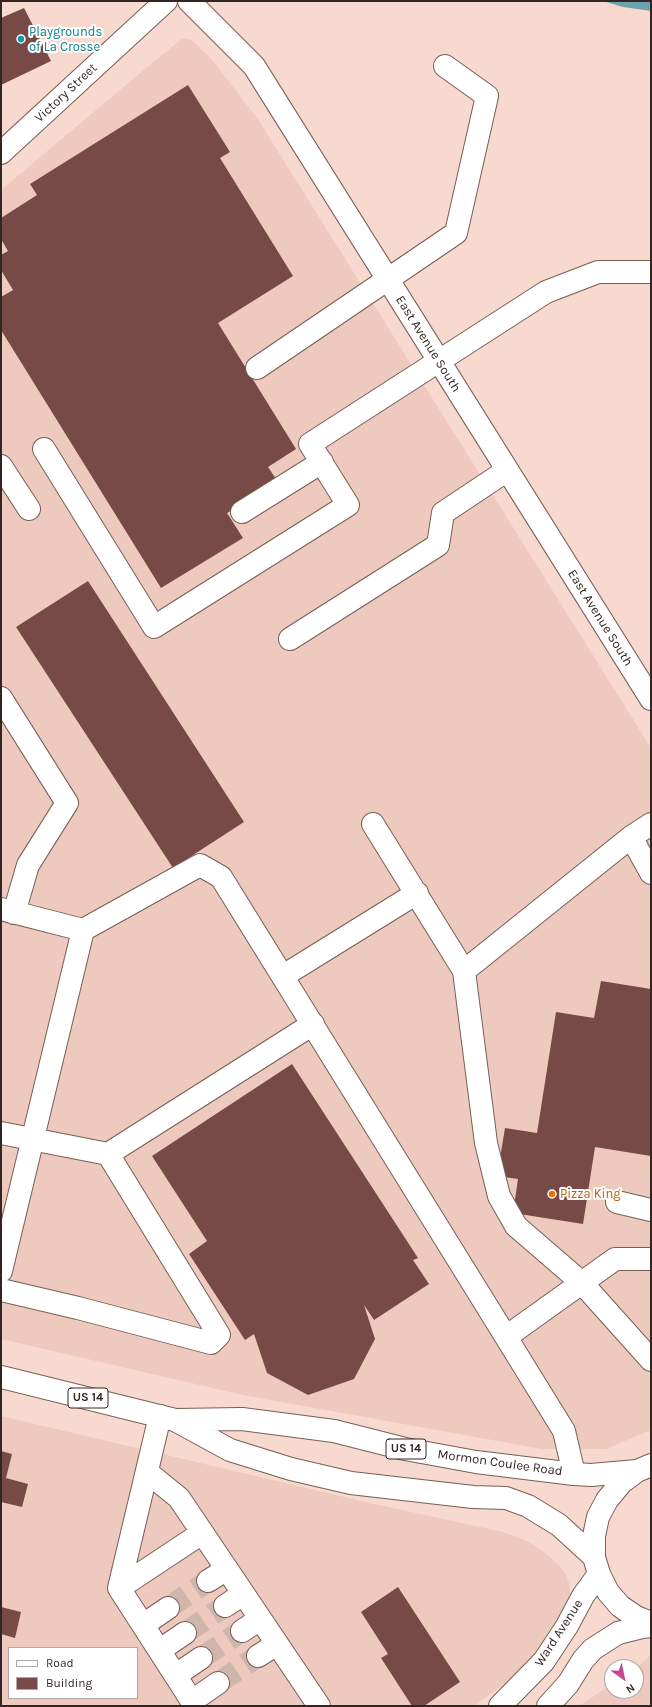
<!DOCTYPE html>
<style>
body{margin:0}
#map{position:relative;width:652px;height:1707px;overflow:hidden;background:#f8d9cf;font-family:Karla,sans-serif}
canvas{display:block}
.frame{position:absolute;inset:0;border:2px solid #312622;pointer-events:none}
.legend{position:absolute;left:8px;top:1647px;width:130px;height:52px;box-sizing:border-box;background:#fff;border:1px solid #ada8a7;margin:0;padding:5px 7px;list-style:none;font-size:12px;color:#312622}
.legend li{display:flex;align-items:center;gap:8px;height:20px}
.legend b{width:20px;border:1px solid #ada8a7}
.north{position:absolute;left:604px;top:1659px;width:40px;height:40px;box-sizing:border-box;background:#fff;border:1px solid #ada8a7;border-radius:50%;rotate:147deg;font-size:11px;font-weight:700;line-height:16px;text-align:center;color:#312622}
.north::after{content:'';display:block;margin:auto;width:14px;height:18px;background:#c74792;clip-path:polygon(50% 0,100% 100%,50% 72%,0 100%)}
</style>
<div id="map">
<canvas width="652" height="1707"></canvas>
<div class="frame"></div>
<ul class="legend">
<li><b style="height:5px;background:#fff"></b>Road</li>
<li><b style="height:11px;background:#774a48"></b>Building</li>
</ul>
<div class="north">N</div>
</div>
<script>
const ctx = document.querySelector('canvas').getContext('2d');
ctx.lineJoin = 'round';
function fill(path, color) { ctx.fillStyle = color; ctx.fill(path, 'evenodd'); }
const poly = rows => new Path2D(rows.map(r => 'M' + r).join(''));
function stroke(path, color, width, dash) { ctx.strokeStyle = color; ctx.lineWidth = width; ctx.lineCap = dash ? 'butt' : 'round'; ctx.setLineDash(dash || []); ctx.stroke(path); }
function drawText(font, color, halo, rows, align = 'center') {
  ctx.font = font + ' Karla,sans-serif'; ctx.lineWidth = 4; ctx.setLineDash([]); ctx.textBaseline = 'middle'; ctx.strokeStyle = halo; ctx.fillStyle = color; for (const [text, x, y, turn = 0] of rows) {
    ctx.save(); ctx.translate(x, y); ctx.rotate((+turn || 0) * Math.PI / 180); ctx.textAlign = isNaN(turn) ? turn : align; if (halo) ctx.strokeText(text, 0, 0); ctx.fillText(text, 0, 0); ctx.restore();
  }
}
fill(poly([
 [182,39,189,39,194,42,213,61,257,118,651,748,651,1430,606,1449,542,1449,243,1395,1,1339,1,190,157,59],
 [1,1416,370,1503,503,1532,527,1541,544,1552,559,1565,565,1573,569,1583,570,1594,567,1606,552,1636,519,1674,473,1706,1,1706],
 [9,1648,137,1648,137,1698,9,1698],
 [651,1655,651,1706,579,1706,612,1684,612,1691,636,1691,636,1668]
]), '#eec9bd');
fill(poly([
 [603,1,651,1,651,11,623,7]
]), '#6ca3b0');
fill(poly([
 [24,8,51,61,1,85,1,18],
 [188,85,230,152,220,158,293,276,218,323,296,449,268,467,278,482,227,513,243,538,161,588,1,330,1,297,13,290,1,270,1,255,8,251,1,239,1,218,37,195,30,184],
 [88,581,244,822,173,868,16,627],
 [601,981,651,989,651,1156,595,1147,583,1224,513,1213,518,1179,497,1176,505,1128,537,1133,556,1012,594,1018],
 [292,1064,418,1258,413,1260,429,1284,374,1320,364,1305,375,1339,354,1379,308,1395,267,1373,254,1334,245,1340,189,1254,207,1241,152,1156],
 [1,1451,12,1454,6,1478,28,1484,22,1507,1,1502],
 [398,1587,460,1682,424,1706,412,1706,381,1658,388,1654,361,1612],
 [1,1607,21,1612,15,1638,1,1634]
]), '#774a48');
stroke(poly([
 [168,1608,208,1581],
 [185,1633,225,1606],
 [201,1658,242,1631],
 [218,1683,258,1656]
]), '#d0b5ac', 22, [22, 11]);
const minor = poly([
 [189,1,254,66,651,699],
 [1,153,166,1],
 [257,368,456,233,487,96,445,66],
 [44,449,154,627,348,505,310,444,546,292,598,272,651,272],
 [1,466,29,509],
 [242,512,322,462],
 [290,639,438,545,443,513,506,471],
 [1,698,67,803,28,865,14,913],
 [373,824,464,971,631,837],
 [651,824,631,837,651,873],
 [1,909,83,930],
 [464,971,486,1143,499,1196,516,1226,582,1283,651,1360],
 [283,976,417,893],
 [1,1133,108,1154,219,1335,211,1343,78,1308,1,1290],
 [108,1154,313,1024],
 [617,1202,651,1210],
 [1,1271,83,930,200,865,221,877,506,1337,564,1431,574,1474],
 [506,1337,615,1259,651,1259],
 [160,1416,119,1588,195,1706],
 [147,1472,179,1498,319,1706],
 [208,1581,227,1569],
 [119,1588,202,1533],
 [225,1606,243,1594],
 [143,1625,168,1608],
 [242,1631,260,1619],
 [160,1650,185,1633],
 [258,1656,277,1644],
 [176,1675,201,1658],
 [192,1701,218,1683]
]);
const major = poly([
 [500,1706,544,1661,567,1626,583,1596,599,1574],
 [548,1706,568,1684,583,1660,593,1649,618,1633,642,1627,651,1626]
]);
const highway = poly([
 [1,1377,175,1420,230,1450,291,1469,351,1483,473,1497,506,1498,528,1506,559,1525,594,1557],
 [175,1420,242,1419,334,1431,405,1449,476,1462,574,1474,591,1475,637,1471],
 [651,1465,637,1471,621,1483,607,1500,598,1517,594,1536,594,1557,599,1574,608,1592,620,1606,636,1617,651,1623]
]);
stroke(minor, '#785e55', 24);
stroke(major, '#785e55', 24);
stroke(highway, '#785e55', 24);
stroke(minor, '#fff', 22);
stroke(major, '#fff', 22);
stroke(highway, '#fff', 22);
for (const [x, y, r, color] of [
 [21,39,4,"#0f9aa8"],
 [552,1194,4,"#e8710a"]
]) { const dot = new Path2D(); dot.arc(x, y, r, 0, 2 * Math.PI); ctx.fillStyle = color; ctx.fill(dot); stroke(dot, '#fff', 1.5); }
for (const [x, y, w] of [
 [88,1398,40],
 [406,1449,40]
]) { const box = new Path2D(); box.roundRect(x - w / 2, y - 10, w, 20, 3); ctx.fillStyle = '#fff'; ctx.fill(box); stroke(box, '#312622', 1); }
drawText('bold 12px', '#312622', null, [
 ["US 14",88,1398],
 ["US 14",406,1449]
]);
drawText('13px', '#0d838f', '#fff', [
 ["Playgrounds",29,32],
 ["of La Crosse",29,47]
], 'left');
drawText('13px', '#312622', '#fff', [
 ["Victory Street",66,93,-43],
 ["East Avenue South",428,344,58],
 ["East Avenue South",600,618,58],
 ["Mormon Coulee Road",500,1463,8],
 ["Ward Avenue",559,1633,-57]
]);
drawText('13px', '#c56008', '#fff', [
 ["Pizza King",560,1194]
], 'left');
</script>
